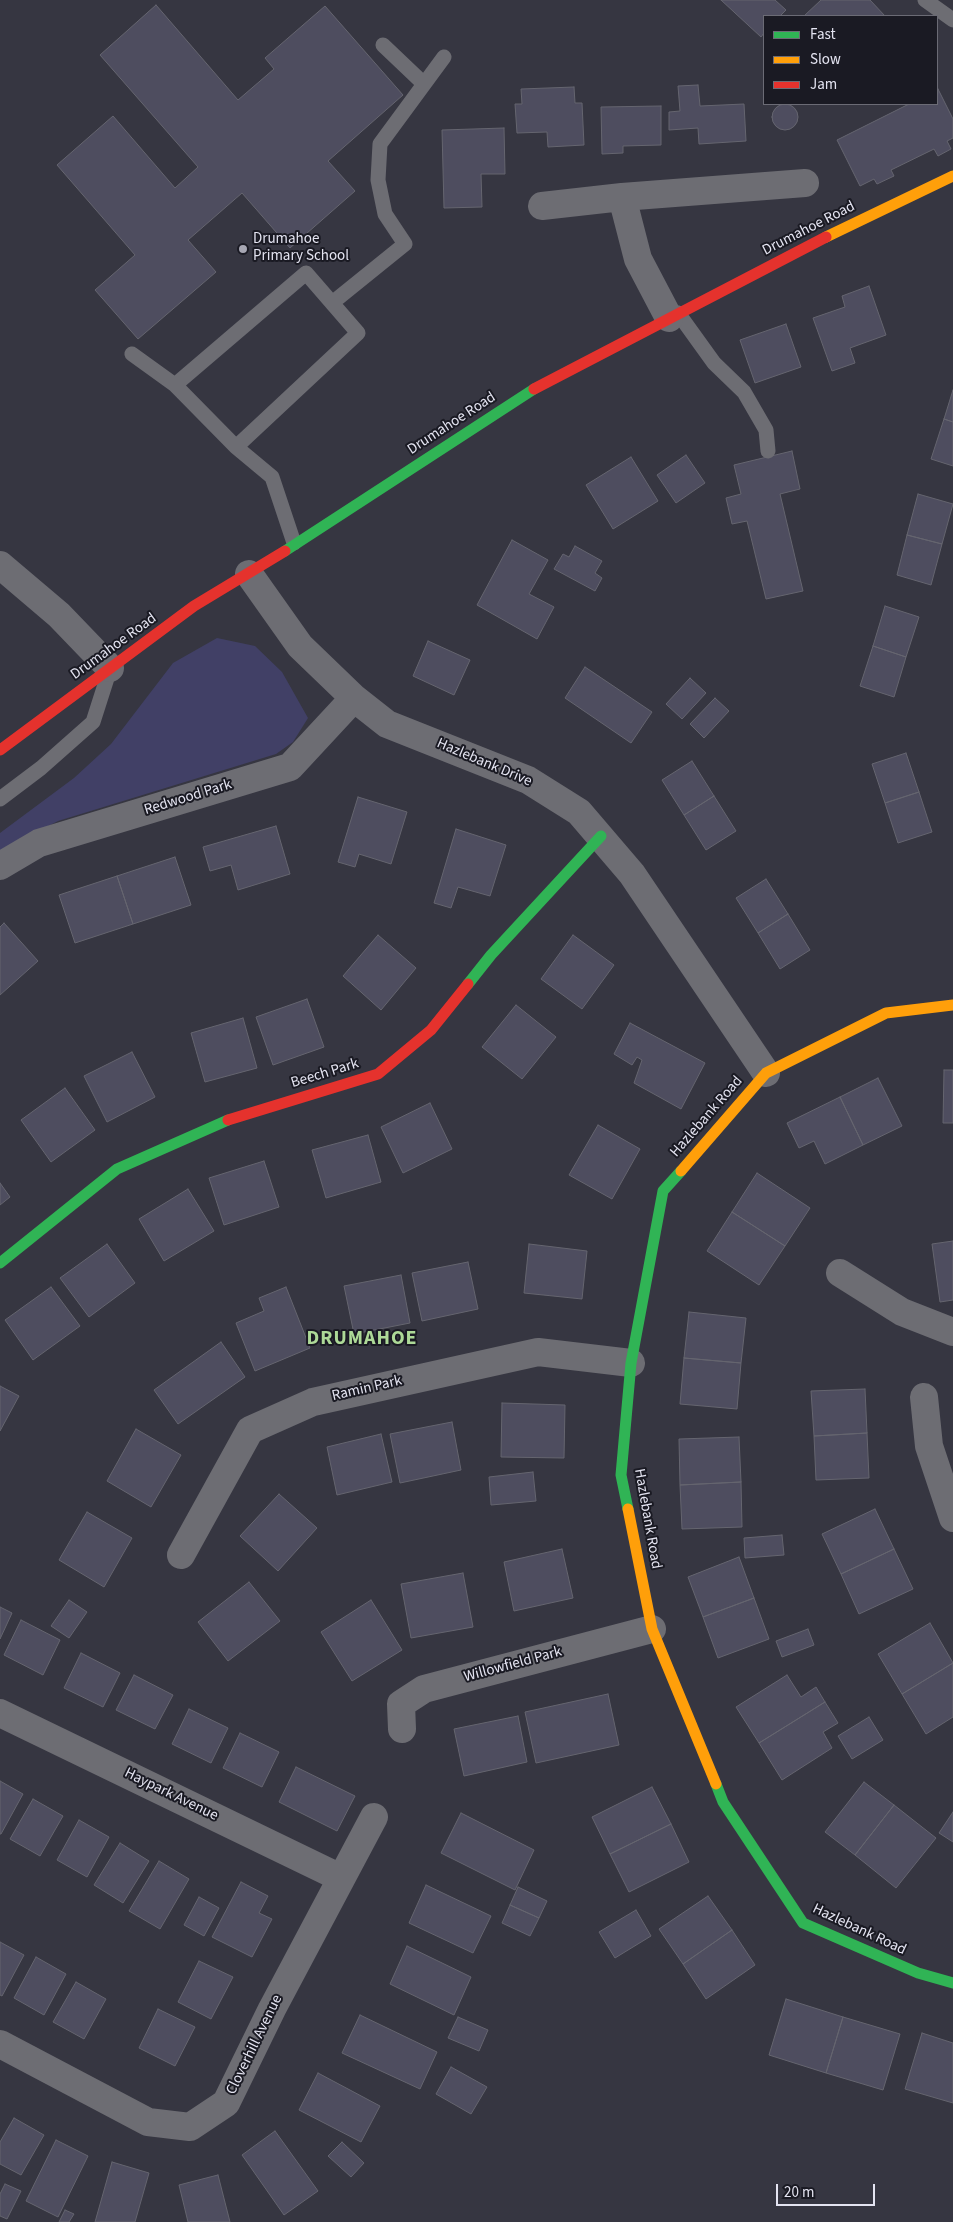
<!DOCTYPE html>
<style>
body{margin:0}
#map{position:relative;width:953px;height:2222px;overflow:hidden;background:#363641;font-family:"Source Sans 3",sans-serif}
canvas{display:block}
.legend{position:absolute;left:763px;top:15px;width:175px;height:90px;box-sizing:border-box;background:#1a1a23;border:1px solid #6b6b75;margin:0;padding:6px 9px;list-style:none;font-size:15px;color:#e4e4f1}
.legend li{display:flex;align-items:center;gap:10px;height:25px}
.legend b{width:25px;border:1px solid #6b6b75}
.scale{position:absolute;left:776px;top:2184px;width:99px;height:22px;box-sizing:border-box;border:2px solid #e4e4f1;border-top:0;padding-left:6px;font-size:15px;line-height:18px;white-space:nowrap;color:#e4e4f1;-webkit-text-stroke:4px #1a1a23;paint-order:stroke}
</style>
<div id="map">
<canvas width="953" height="2222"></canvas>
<ul class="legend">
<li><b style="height:6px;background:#30b455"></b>Fast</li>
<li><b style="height:6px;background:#ff9f0a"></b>Slow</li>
<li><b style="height:6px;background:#e5322d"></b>Jam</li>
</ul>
<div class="scale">20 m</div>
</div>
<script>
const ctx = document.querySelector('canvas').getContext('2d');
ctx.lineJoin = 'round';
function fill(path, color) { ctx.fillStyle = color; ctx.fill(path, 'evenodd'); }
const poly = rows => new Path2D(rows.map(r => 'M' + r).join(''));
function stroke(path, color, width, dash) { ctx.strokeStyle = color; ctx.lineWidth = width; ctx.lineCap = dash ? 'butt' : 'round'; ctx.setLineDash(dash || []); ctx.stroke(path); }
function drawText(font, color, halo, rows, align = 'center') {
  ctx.font = font + ' "Source Sans 3",sans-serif'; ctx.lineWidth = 4; ctx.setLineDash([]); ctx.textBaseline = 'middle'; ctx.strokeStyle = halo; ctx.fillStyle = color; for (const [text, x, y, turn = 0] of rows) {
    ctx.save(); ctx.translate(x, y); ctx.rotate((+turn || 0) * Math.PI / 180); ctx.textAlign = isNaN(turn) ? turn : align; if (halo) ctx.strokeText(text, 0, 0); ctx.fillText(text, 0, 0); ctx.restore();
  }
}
fill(poly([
 [217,638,255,646,282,672,308,718,293,742,276,754,58,821,0,851,0,833,74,778,111,744,173,663]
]), '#414066');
const building = poly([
 [721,0,775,0,786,10,780,16,764,16,764,33,761,37,721,0],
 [821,0,870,0,885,16,804,16,821,0],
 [156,5,238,100,274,69,265,58,325,6,403,95,328,161,355,191,290,248,242,193,188,240,216,272,138,339,95,290,135,255,57,165,113,116,175,188,198,167,100,55,156,5],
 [698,85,700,106,744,104,746,141,699,144,698,128,669,130,669,112,680,111,678,86,698,85],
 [574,87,575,103,582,103,584,145,548,147,547,132,517,133,515,104,522,104,521,89,574,87],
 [938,89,953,119,953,138,947,141,951,149,938,156,934,149,891,170,894,176,877,184,874,179,860,186,837,140,909,104,937,104,938,89],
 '772 117a13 13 0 1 1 26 0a13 13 0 1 1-26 0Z',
 [661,106,661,145,623,146,623,153,602,154,601,107,661,106],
 [504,128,505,174,481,174,482,207,444,208,442,130,504,128],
 [869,286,886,335,850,348,855,363,832,371,813,318,845,307,842,296,869,286],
 [786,324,801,367,755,383,740,340,786,324],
 [953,390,953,422,944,419,953,390],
 [944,419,953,422,953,466,931,459,944,419],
 [792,451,800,489,780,494,803,591,766,599,747,521,732,524,726,498,741,494,734,465,792,451],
 [686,455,705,483,676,503,657,475,686,455],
 [631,457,658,501,613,529,586,485,631,457],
 [918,494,953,504,942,544,907,535,918,494],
 [907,535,942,544,931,585,897,575,907,535],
 [512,540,548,560,529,594,554,607,537,639,477,605,512,540],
 [575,546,602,561,595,573,602,578,595,591,554,569,563,554,569,557,575,546],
 [885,606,919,617,906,657,873,646,885,606],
 [428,641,470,660,454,695,413,676,428,641],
 [873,646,906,657,894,697,860,686,873,646],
 [585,667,652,712,631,743,565,698,585,667],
 [690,678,706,693,682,719,666,704,690,678],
 [715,698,729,711,704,738,690,724,715,698],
 [906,753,919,792,885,803,872,764,906,753],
 [692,761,714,796,684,815,662,780,692,761],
 [919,792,932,832,898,843,885,803,919,792],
 [714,796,736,831,706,850,684,815,714,796],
 [358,797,407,812,391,864,359,854,355,867,338,862,358,797],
 [276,826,290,874,238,890,231,865,210,871,203,847,276,826],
 [456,829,506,845,490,896,458,887,451,908,434,903,456,829],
 [175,857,191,905,133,924,117,876,175,857],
 [117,876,133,924,75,943,59,895,117,876],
 [766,879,788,914,758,933,736,898,766,879],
 [788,914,810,950,780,969,758,933,788,914],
 [4,923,38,961,0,995,0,927,4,923],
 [378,935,416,968,381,1010,343,976,378,935],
 [573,935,614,965,582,1009,541,979,573,935],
 [307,999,324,1047,273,1065,256,1017,307,999],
 [516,1005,556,1037,522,1079,482,1047,516,1005],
 [243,1018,257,1068,205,1082,191,1033,243,1018],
 [630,1023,705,1063,681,1109,634,1083,642,1060,637,1057,632,1065,614,1054,630,1023],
 [132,1052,155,1097,107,1122,84,1076,132,1052],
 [944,1070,953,1070,953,1123,943,1123,944,1070],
 [878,1078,902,1126,863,1145,840,1097,878,1078],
 [65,1088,95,1130,51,1162,21,1120,65,1088],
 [840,1097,863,1145,825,1164,814,1141,799,1148,787,1123,840,1097],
 [430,1103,452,1149,403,1173,381,1127,430,1103],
 [598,1125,640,1149,612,1199,569,1175,598,1125],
 [368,1135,381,1182,326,1198,312,1150,368,1135],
 [264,1161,279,1207,224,1225,209,1178,264,1161],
 [757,1173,810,1208,785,1246,732,1212,757,1173],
 [0,1183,10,1197,0,1205,0,1183],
 [188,1189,214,1231,164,1261,139,1219,188,1189],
 [732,1212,785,1246,759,1285,707,1251,732,1212],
 [953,1241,953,1300,940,1302,932,1244,953,1241],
 [107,1244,135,1283,89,1317,60,1278,107,1244],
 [529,1244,587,1251,582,1299,524,1293,529,1244],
 [468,1262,478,1309,422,1321,412,1273,468,1262],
 [401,1275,410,1323,354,1334,344,1286,401,1275],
 [51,1287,80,1326,33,1360,5,1320,51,1287],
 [286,1287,310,1348,255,1371,236,1323,264,1311,259,1298,286,1287],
 [689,1312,746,1318,741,1363,684,1358,689,1312],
 [221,1342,245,1377,178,1424,154,1390,221,1342],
 [684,1358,741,1363,737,1409,680,1404,684,1358],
 [0,1386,19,1396,0,1431,0,1386],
 [865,1389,867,1433,814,1436,811,1391,865,1389],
 [502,1403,565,1405,564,1458,501,1457,502,1403],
 [452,1422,461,1470,400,1483,390,1434,452,1422],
 [136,1429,181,1455,151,1507,107,1481,136,1429],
 [867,1433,869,1478,816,1480,814,1436,867,1433],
 [381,1434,392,1482,337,1495,327,1447,381,1434],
 [739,1437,741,1482,680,1485,679,1439,739,1437],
 [533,1472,536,1501,491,1505,489,1477,533,1472],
 [741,1482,742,1527,682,1529,680,1485,741,1482],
 [279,1494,317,1528,278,1571,240,1536,279,1494],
 [875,1509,894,1549,841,1574,822,1534,875,1509],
 [87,1512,132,1538,104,1587,59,1560,87,1512],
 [782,1535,784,1555,745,1558,744,1538,782,1535],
 [562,1549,573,1598,514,1611,504,1562,562,1549],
 [894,1549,913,1589,859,1614,841,1574,894,1549],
 [739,1557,754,1598,703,1617,688,1577,739,1557],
 [463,1573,473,1627,411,1638,401,1584,463,1573],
 [249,1582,280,1621,228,1661,198,1622,249,1582],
 [754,1598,769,1639,718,1658,703,1617,754,1598],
 [69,1600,87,1612,69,1638,51,1626,69,1600],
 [371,1600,402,1650,352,1681,321,1632,371,1600],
 [0,1607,12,1613,0,1639,0,1607],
 [21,1620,60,1640,43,1675,4,1655,21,1620],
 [930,1623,953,1663,902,1694,878,1654,930,1623],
 [808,1629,814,1645,782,1657,776,1641,808,1629],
 [81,1653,120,1673,103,1707,64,1688,81,1653],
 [953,1663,953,1717,926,1734,902,1694,953,1663],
 [134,1675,173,1695,155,1729,116,1710,134,1675],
 [787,1675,801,1697,816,1687,825,1702,759,1743,736,1707,787,1675],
 [608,1694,619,1745,536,1763,525,1712,608,1694],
 [825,1702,838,1723,823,1732,832,1748,782,1780,759,1743,825,1702],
 [189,1709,228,1728,211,1763,172,1744,189,1709],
 [518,1716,527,1762,464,1776,454,1729,518,1716],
 [869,1717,883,1740,852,1759,838,1736,869,1717],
 [240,1733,279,1752,262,1787,223,1768,240,1733],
 [296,1767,355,1796,337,1831,279,1802,296,1767],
 [0,1781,23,1794,1,1834,0,1834,0,1781],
 [864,1782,894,1805,855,1855,825,1832,864,1782],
 [652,1787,671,1824,610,1854,592,1817,652,1787],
 [33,1799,63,1816,40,1856,10,1839,33,1799],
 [894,1805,936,1838,896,1888,855,1855,894,1805],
 [953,1812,953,1842,939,1833,953,1812],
 [461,1813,534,1850,515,1890,441,1853,461,1813],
 [79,1820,109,1837,87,1877,57,1860,79,1820],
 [671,1824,689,1862,629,1892,610,1854,671,1824],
 [120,1843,149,1861,123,1903,94,1885,120,1843],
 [159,1861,189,1879,160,1929,129,1911,159,1861],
 [241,1882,268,1896,259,1913,272,1919,252,1957,212,1937,241,1882],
 [426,1885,491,1916,473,1953,409,1923,426,1885],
 [518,1887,547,1901,539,1918,510,1905,518,1887],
 [708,1896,732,1930,683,1964,659,1929,708,1896],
 [199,1897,219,1908,204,1936,184,1925,199,1897],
 [510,1905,539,1918,530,1936,502,1923,510,1905],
 [636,1910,651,1936,615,1958,599,1932,636,1910],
 [732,1930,755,1965,706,1999,683,1964,732,1930],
 [0,1942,24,1955,2,1996,0,1995,0,1942],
 [407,1946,471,1977,454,2015,390,1984,407,1946],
 [36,1957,66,1974,44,2015,14,1998,36,1957],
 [199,1961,233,1977,211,2019,178,2002,199,1961],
 [76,1982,106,1999,84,2039,53,2022,76,1982],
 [786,1999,843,2017,826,2073,769,2055,786,1999],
 [158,2009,195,2027,175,2066,139,2048,158,2009],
 [360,2015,437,2052,420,2089,342,2053,360,2015],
 [458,2017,488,2030,479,2051,448,2038,458,2017],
 [843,2017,900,2034,883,2090,826,2073,843,2017],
 [922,2033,953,2043,953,2103,905,2089,922,2033],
 [451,2067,487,2087,471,2114,436,2094,451,2067],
 [318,2073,380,2106,361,2142,299,2110,318,2073],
 [14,2118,44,2135,21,2175,0,2164,0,2142,14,2118],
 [275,2131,318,2191,284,2215,242,2155,275,2131],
 [56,2140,88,2156,58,2217,26,2201,56,2140],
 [342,2142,364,2163,351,2177,328,2156,342,2142],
 [112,2162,149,2173,135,2222,95,2222,112,2162],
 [218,2175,230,2222,188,2222,179,2185,218,2175],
 [5,2184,21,2191,7,2219,0,2216,0,2194,5,2184],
 [65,2210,74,2214,69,2222,59,2222,65,2210]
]);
fill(building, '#4e4d5f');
stroke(building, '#65656f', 1);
stroke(poly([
 [925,0,953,20],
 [383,45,424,84],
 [332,303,405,244,385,214,378,180,380,144,444,57],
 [678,313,714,363,744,392,766,430,768,451],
 [132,354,175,385,236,447,272,477,294,543],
 [175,385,306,273,358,333,236,447],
 [0,799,41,768,93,722,109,672]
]), '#6d6d73', 15);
stroke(poly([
 [622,197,638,259,669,318],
 [542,206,622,197,805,183],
 [0,565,59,615,110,668],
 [249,574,300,646,354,698,387,724,528,780,579,812,632,874,766,1073],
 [0,866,39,843,290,767,354,698],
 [840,1273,902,1312,953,1332],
 [924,1397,929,1446,953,1518],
 [181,1555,250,1430,313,1402,538,1352,631,1363],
 [0,1713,341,1878],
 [402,1729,401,1704,424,1689,652,1629],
 [0,2044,148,2122,190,2127,226,2103,272,2009,374,1817]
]), '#6d6d73', 28);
stroke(poly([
 [285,551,534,389],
 [468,984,491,955,601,836],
 [0,1263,117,1169,228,1120],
 [628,1509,621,1475,631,1363,663,1191,681,1171],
 [716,1784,723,1802,803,1923,918,1973,953,1983]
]), '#30b455', 11);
stroke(poly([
 [826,237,953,176],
 [681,1171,766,1073,886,1013,953,1005],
 [628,1509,652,1629,716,1784]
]), '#ff9f0a', 11);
stroke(poly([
 [534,389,826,237],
 [0,750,194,606,285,551],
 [228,1120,378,1074,431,1030,468,984]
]), '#e5322d', 11);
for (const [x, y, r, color] of [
 [243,249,5,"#a7a7b3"]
]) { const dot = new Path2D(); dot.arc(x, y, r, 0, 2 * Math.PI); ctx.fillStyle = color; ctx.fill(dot); stroke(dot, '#1a1a23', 2); }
drawText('15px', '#e4e4f1', '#1a1a23', [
 ["Drumahoe Road",809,229,-27],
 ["Drumahoe Road",452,424,-33],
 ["Drumahoe Road",114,647,-36],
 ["Hazlebank Drive",484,763,23],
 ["Redwood Park",188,798,-17],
 ["Beech Park",325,1074,-17],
 ["Hazlebank Road",707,1117,-49],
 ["Ramin Park",367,1389,-13],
 ["Hazlebank Road",647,1519,80],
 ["Willowfield Park",513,1665,-15],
 ["Haypark Avenue",171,1795,26],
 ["Hazlebank Road",859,1930,25],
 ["Cloverhill Avenue",255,2045,-64]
]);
drawText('15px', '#e4e4f1', '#1a1a23', [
 ["Drumahoe",253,240],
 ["Primary School",253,257]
], 'left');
ctx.letterSpacing = '1px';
drawText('bold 20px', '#add997', '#1a1a23', [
 ["DRUMAHOE",362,1340]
]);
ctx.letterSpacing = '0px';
</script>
